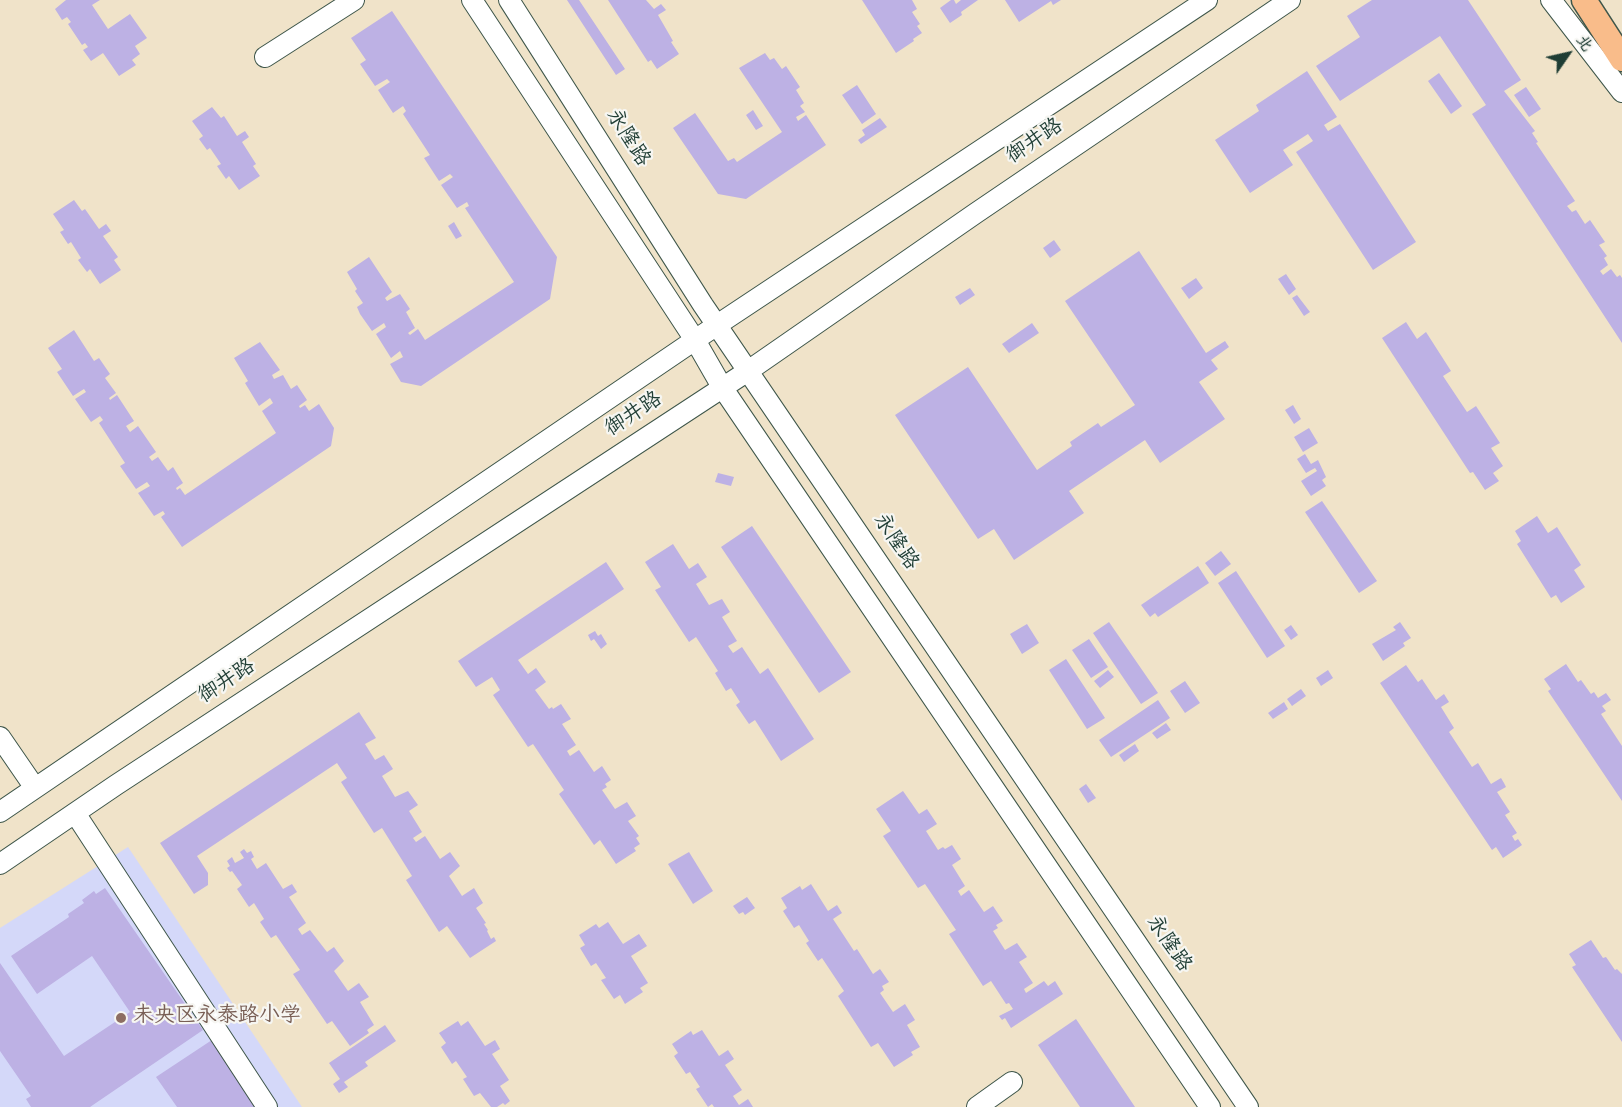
<!DOCTYPE html>
<meta charset="utf-8">
<style>
body{margin:0}
#map{position:relative;width:1622px;height:1107px;overflow:hidden;background:#f0e3c9;font-family:Dekko,"LXGW WenKai TC",sans-serif}
canvas{display:block}
.north{position:absolute;left:1538px;top:24px;width:60px;height:60px;-webkit-text-stroke:4px #f6f6f2;paint-order:stroke;rotate:56deg;font-size:16px;font-weight:700;line-height:24px;text-align:center;color:#1f3d34}
.north::after{content:'';display:block;margin:auto;width:21px;height:27px;background:#1f3d34;clip-path:polygon(50% 0,100% 100%,50% 72%,0 100%)}
</style>
<div id="map">
<canvas width="1622" height="1107"></canvas>
<div class="north">北</div>
</div>
<script>
const ctx = document.querySelector('canvas').getContext('2d');
ctx.lineJoin = 'round';
function fill(path, color) { ctx.fillStyle = color; ctx.fill(path, 'evenodd'); }
const poly = rows => new Path2D(rows.map(r => 'M' + r).join(''));
function stroke(path, color, width, dash) { ctx.strokeStyle = color; ctx.lineWidth = width; ctx.lineCap = dash ? 'butt' : 'round'; ctx.setLineDash(dash || []); ctx.stroke(path); }
function drawText(font, color, halo, rows, align = 'center') {
  ctx.font = font + ' Dekko,"LXGW WenKai TC",sans-serif'; ctx.lineWidth = 4.5; ctx.setLineDash([]); ctx.textBaseline = 'middle'; ctx.strokeStyle = halo; ctx.fillStyle = color; for (const [text, x, y, turn = 0] of rows) {
    ctx.save(); ctx.translate(x, y); ctx.rotate((+turn || 0) * Math.PI / 180); ctx.textAlign = isNaN(turn) ? turn : align; if (halo) ctx.strokeText(text, 0, 0); ctx.fillText(text, 0, 0); ctx.restore();
  }
}
fill(poly([
 [128,847,302,1107,0,1107,0,928]
]), '#d4d8f9');
fill(poly([
 [66,0,100,0,92,5,108,29,130,14,147,38,135,46,140,54,132,60,136,65,119,76,103,53,91,61,83,50,88,47,85,43,82,45,68,24,71,22,67,17,62,20,55,9],
 [567,0,579,0,625,69,616,75],
 [608,0,646,0,654,9,661,4,666,10,658,15,673,41,671,42,679,54,657,69,651,60,648,62],
 [862,0,912,0,917,9,912,12,920,24,917,26,922,33,913,39,914,41,896,53],
 [951,0,954,0,956,4,961,0,978,0,961,12,962,15,950,23,940,8],
 [1005,0,1061,0,1053,5,1051,1,1019,22],
 [1372,0,1468,0,1521,80,1504,91,1535,131,1532,133,1538,142,1536,143,1575,201,1567,206,1572,212,1576,210,1585,224,1590,220,1605,242,1599,245,1607,256,1604,258,1608,265,1600,271,1603,275,1611,269,1617,277,1620,275,1622,278,1622,343,1472,114,1486,105,1440,36,1340,101,1316,66,1360,37,1347,16],
 [392,11,557,257,550,299,421,386,401,382,390,364,403,357,400,351,391,358,376,334,386,327,384,323,372,331,360,314,357,307,363,303,355,291,357,289,347,272,369,257,392,292,385,298,387,301,400,294,410,309,406,312,415,328,408,333,410,335,418,329,425,340,514,282,465,208,469,206,467,202,457,208,441,185,453,177,450,174,439,181,424,158,430,155,403,114,406,111,403,106,393,113,378,90,390,82,387,79,375,86,360,64,366,60,351,38],
 [765,53,770,60,774,58,782,69,786,66,800,87,796,90,804,103,800,106,805,112,796,117,798,121,806,115,826,145,746,199,718,194,673,128,695,113,728,161,734,158,737,162,782,132,739,68],
 [1307,71,1337,117,1324,125,1328,131,1340,124,1416,242,1373,270,1296,152,1313,141,1308,134,1283,150,1293,165,1250,193,1215,140,1259,111,1256,105],
 [1439,73,1462,106,1451,114,1428,81],
 [857,85,876,114,862,124,842,95],
 [1526,87,1541,109,1529,117,1514,95],
 [212,107,221,118,224,116,237,136,245,131,249,137,242,142,256,164,253,166,260,176,239,190,229,176,226,179,217,166,221,164,210,148,207,150,199,139,203,136,192,121],
 [753,110,763,126,756,130,746,115],
 [880,118,887,127,861,144,858,140,865,135,862,130],
 [74,200,82,211,85,209,99,229,106,224,111,231,103,236,118,257,114,260,121,270,100,284,90,269,87,272,78,260,81,258,71,242,68,244,60,232,64,230,53,214],
 [454,222,462,236,456,239,448,226],
 [1054,240,1061,250,1050,258,1043,248],
 [1139,251,1206,353,1225,341,1229,347,1211,360,1218,369,1199,382,1225,419,1160,463,1145,440,1069,491,1084,513,1014,560,994,529,978,539,895,415,968,367,1037,470,1072,446,1070,442,1098,423,1101,427,1135,405,1065,301],
 [1286,274,1296,289,1289,295,1278,279],
 [1196,278,1203,288,1189,299,1181,288],
 [970,288,975,295,960,305,955,297],
 [1297,295,1310,312,1304,316,1292,298],
 [1406,322,1417,339,1426,332,1451,371,1443,376,1467,412,1476,406,1500,443,1491,448,1503,466,1493,473,1499,481,1485,490,1473,472,1470,473,1382,338],
 [1032,323,1039,333,1009,353,1002,344],
 [74,330,94,361,99,358,110,374,105,378,116,393,109,398,110,400,117,395,134,421,126,426,130,432,138,426,156,452,149,457,152,461,158,457,168,471,173,467,183,483,176,488,177,490,180,488,185,495,276,433,262,411,273,403,270,398,259,406,245,383,248,381,234,358,260,342,280,370,272,375,274,379,283,375,291,389,297,385,307,400,299,406,300,408,305,405,309,411,319,404,334,428,331,446,182,547,161,517,165,514,163,511,154,516,138,493,150,486,147,482,136,489,120,466,125,463,99,423,103,420,100,416,91,422,75,399,86,392,84,389,73,396,57,372,62,369,48,348],
 [1293,405,1301,419,1294,424,1285,410],
 [1309,428,1318,443,1303,452,1294,437],
 [1305,454,1311,464,1318,460,1326,477,1322,480,1326,486,1311,496,1301,481,1317,471,1315,468,1306,473,1297,459],
 [718,473,734,477,731,486,715,482],
 [1322,501,1377,581,1359,593,1305,512],
 [1537,516,1548,533,1557,527,1581,565,1574,570,1585,587,1561,603,1556,595,1551,598,1517,544,1521,541,1515,531],
 [752,526,851,672,819,693,721,547],
 [673,544,689,569,698,563,707,577,696,584,709,605,722,599,730,612,722,617,737,641,728,646,733,653,742,647,760,674,768,668,814,739,781,761,755,720,749,724,736,705,740,702,731,688,726,691,715,673,718,671,696,637,689,642,655,590,661,587,645,562],
 [1221,551,1231,564,1215,576,1205,563],
 [606,562,624,589,518,660,528,674,536,668,546,682,535,690,549,709,552,707,553,709,561,704,571,719,562,724,576,745,567,751,570,756,579,750,594,772,602,766,611,780,605,784,607,787,602,790,615,809,627,802,636,816,628,821,639,836,636,838,640,844,634,848,636,851,616,864,600,840,594,845,559,794,564,790,533,744,528,747,493,695,500,690,492,677,476,687,458,661],
 [1198,566,1209,583,1158,617,1155,613,1150,617,1141,605],
 [1236,571,1285,646,1267,658,1218,583],
 [1109,622,1158,693,1141,704,1093,633],
 [1400,622,1411,638,1403,643,1405,646,1383,661,1372,644,1396,630,1393,627],
 [1027,624,1039,643,1022,654,1010,634],
 [1291,625,1298,635,1291,640,1284,630],
 [595,631,598,636,601,634,607,644,601,649,594,639,591,641,588,635],
 [1089,639,1108,667,1091,678,1072,650],
 [1066,659,1105,718,1087,729,1049,670],
 [1566,664,1578,682,1581,680,1591,694,1594,692,1598,698,1606,693,1611,700,1602,706,1606,711,1601,714,1622,746,1622,801,1548,691,1551,689,1544,679],
 [1406,665,1418,682,1422,679,1436,700,1444,694,1449,702,1441,707,1454,728,1449,732,1472,767,1478,763,1491,784,1501,778,1504,783,1506,787,1497,792,1510,812,1505,815,1517,833,1512,836,1515,841,1518,839,1522,845,1503,858,1496,847,1492,850,1380,683],
 [1108,670,1114,677,1100,688,1094,681],
 [1328,670,1333,678,1321,686,1316,678],
 [1185,681,1200,703,1185,713,1170,691],
 [1301,689,1306,696,1292,706,1287,699],
 [1158,700,1170,718,1111,757,1099,740],
 [1284,702,1288,709,1273,719,1268,713],
 [359,712,376,738,365,744,375,760,384,755,393,769,382,776,395,797,408,791,418,805,409,811,422,832,413,838,416,842,425,836,440,859,450,852,460,866,449,876,462,896,474,888,483,903,476,908,486,923,484,924,488,930,487,931,491,939,494,937,496,941,470,958,447,926,439,932,406,880,412,876,382,828,374,833,341,782,347,778,337,763,197,856,208,873,208,885,194,894,160,843],
 [1166,723,1171,730,1157,739,1152,733],
 [1135,744,1139,751,1124,762,1119,755],
 [1086,784,1096,798,1088,803,1079,789],
 [903,791,919,814,927,809,937,824,926,831,938,850,943,847,945,849,952,845,961,859,952,865,965,886,958,891,961,896,969,890,984,912,993,906,1003,921,996,925,998,928,993,931,1005,950,1017,943,1027,957,1019,962,1033,983,1024,989,1026,993,1044,981,1048,986,1055,981,1063,994,1011,1028,1005,1018,1002,1020,999,1016,1013,1009,1009,1003,1006,1004,991,981,983,986,949,934,956,930,925,884,918,888,883,836,891,831,876,809],
 [244,849,247,853,251,851,254,857,251,859,257,869,266,863,283,889,292,884,297,892,289,897,306,923,298,929,302,935,310,930,327,952,334,947,344,961,334,971,348,991,359,983,369,997,360,1002,374,1025,367,1030,369,1033,350,1046,332,1021,327,1024,293,974,300,970,276,935,271,938,260,922,264,919,254,903,249,907,237,889,242,885,232,871,230,872,227,868,230,866,227,861,232,857,235,863,244,858,240,852],
 [689,852,713,891,693,904,668,864],
 [811,884,828,911,837,905,842,913,833,919,854,951,857,949,873,974,880,969,889,982,882,986,884,990,880,993,893,1012,905,1004,915,1020,907,1025,920,1047,911,1052,913,1055,894,1067,878,1043,871,1047,838,996,844,991,822,958,818,961,806,943,809,941,799,925,794,928,783,911,787,908,781,898,800,886,802,890],
 [105,888,203,1030,90,1107,31,1107,26,1099,31,1096,0,1051,0,963,64,1056,130,1012,92,956,37,994,11,956,69,917,68,914,84,903,82,900,94,891,96,894],
 [747,897,755,908,745,915,743,912,739,914,733,906],
 [608,922,623,944,639,934,647,946,631,956,648,983,640,988,643,992,625,1004,620,995,614,999,601,980,606,978,596,963,591,966,580,948,585,945,579,935,596,924,599,928],
 [1591,940,1603,958,1606,957,1615,970,1617,969,1622,974,1622,1042,1572,967,1576,965,1569,954],
 [1076,1019,1135,1107,1080,1107,1038,1045],
 [458,1021,461,1026,468,1021,485,1046,495,1040,500,1049,492,1054,509,1080,500,1086,510,1101,505,1105,503,1103,497,1107,491,1107,480,1093,474,1096,463,1079,467,1077,456,1061,452,1064,441,1047,446,1043,439,1033],
 [385,1025,396,1041,365,1062,368,1066,344,1082,348,1087,339,1093,333,1084,340,1079,329,1063],
 [702,1030,719,1056,728,1050,734,1059,725,1065,742,1090,733,1096,739,1105,748,1099,753,1107,714,1107,712,1104,708,1107,696,1089,700,1087,690,1072,686,1074,674,1056,678,1053,672,1044,691,1031,693,1035],
 [218,1036,266,1107,177,1107,156,1077]
]), '#bdb1e4');
const minor = poly([
 [472,0,695,340,722,387,1210,1107],
 [509,0,703,305,1248,1107],
 [1551,0,1622,92],
 [265,57,354,0],
 [0,737,35,788],
 [0,812,717,325,1207,0],
 [75,813,267,1107],
 [0,864,116,785,748,371,976,213,1290,0],
 [977,1107,1012,1082]
]);
const major = poly([
 [1584,0,1622,59]
]);
stroke(minor, '#3e564a', 22);
stroke(major, '#3e564a', 27);
stroke(minor, '#fff', 20);
stroke(major, '#f9bc8a', 24);
for (const [x, y, r, color] of [
 [121,1018,6,"#8d6e63"]
]) { const dot = new Path2D(); dot.arc(x, y, r, 0, 2 * Math.PI); ctx.fillStyle = color; ctx.fill(dot); stroke(dot, '#f6f6f2', 2); }
drawText('21px', '#1f3d34', '#f6f6f2', [
 ["永隆路",626,139,58],
 ["御井路",1036,143,-34],
 ["御井路",635,416,-33],
 ["永隆路",894,543,56],
 ["御井路",228,683,-33],
 ["永隆路",1167,945,56]
]);
drawText('21px', '#785e54', '#f6f6f2', [
 ["未央区永泰路小学",133,1018]
], 'left');
</script>
